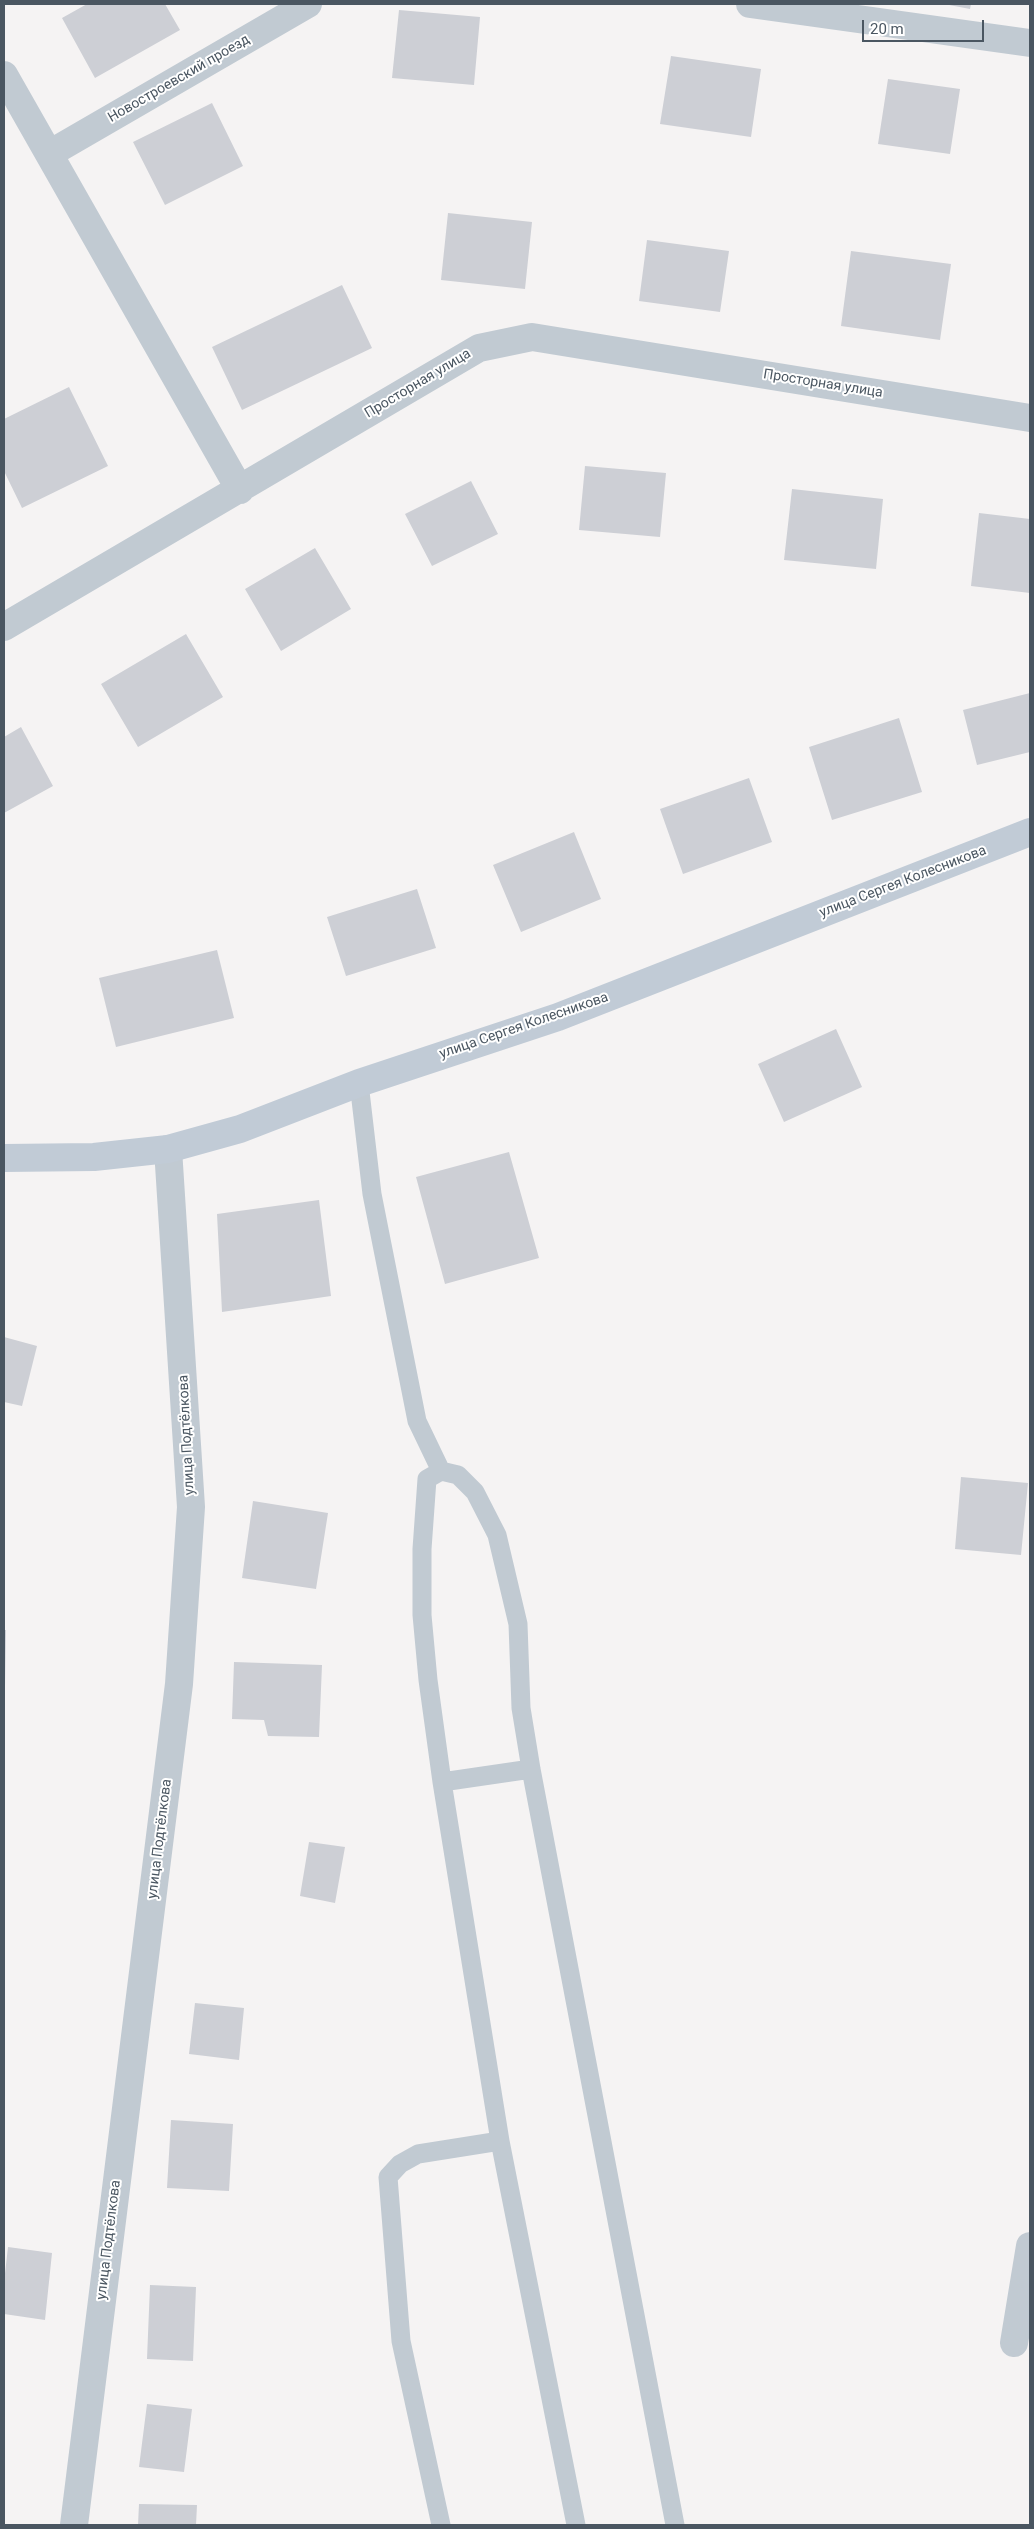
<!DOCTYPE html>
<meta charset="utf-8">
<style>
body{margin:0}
#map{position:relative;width:1034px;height:2529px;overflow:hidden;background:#f5f3f3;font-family:Roboto,sans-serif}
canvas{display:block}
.frame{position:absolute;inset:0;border:5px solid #4a5661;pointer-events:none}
.scale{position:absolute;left:862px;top:20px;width:122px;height:22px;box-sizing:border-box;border:2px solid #4a5661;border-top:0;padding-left:6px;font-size:15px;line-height:18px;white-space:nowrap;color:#4a5661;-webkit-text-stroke:4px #fff;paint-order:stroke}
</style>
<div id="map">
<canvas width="1034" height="2529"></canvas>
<div class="frame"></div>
<div class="scale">20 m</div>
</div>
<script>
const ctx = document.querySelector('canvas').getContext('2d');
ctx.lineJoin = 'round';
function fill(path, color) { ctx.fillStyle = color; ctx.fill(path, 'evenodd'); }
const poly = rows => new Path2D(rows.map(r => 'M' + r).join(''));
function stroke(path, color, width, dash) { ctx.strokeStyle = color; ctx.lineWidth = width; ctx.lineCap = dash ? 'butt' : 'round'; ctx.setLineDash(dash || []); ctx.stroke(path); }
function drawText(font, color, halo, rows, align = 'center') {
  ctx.font = font + ' Roboto,sans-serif'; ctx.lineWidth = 4; ctx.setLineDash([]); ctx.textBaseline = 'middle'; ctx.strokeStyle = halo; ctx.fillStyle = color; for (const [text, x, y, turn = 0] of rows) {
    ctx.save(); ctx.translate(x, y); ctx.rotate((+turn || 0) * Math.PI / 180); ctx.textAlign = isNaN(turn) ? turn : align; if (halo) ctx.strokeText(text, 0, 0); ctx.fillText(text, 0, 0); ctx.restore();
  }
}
fill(poly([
 [87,4,165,4,180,30,95,78,62,18],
 [944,4,971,4,970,9],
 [399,10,480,17,474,85,392,78],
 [671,56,761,69,751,137,660,124],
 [888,79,960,89,950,154,878,144],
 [212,103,243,166,165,205,133,142],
 [448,213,532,222,525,289,441,280],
 [647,240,729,251,720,312,639,301],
 [851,251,951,264,940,340,841,326],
 [342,285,372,348,242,410,212,347],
 [69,387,108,466,22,508,4,471,4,419],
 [585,466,666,473,660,537,579,530],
 [471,481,498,534,432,566,405,514],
 [792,489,883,499,876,569,784,560],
 [979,513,1030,519,1030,593,971,586],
 [315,548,351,609,281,651,245,589],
 [186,634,223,697,138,747,101,684],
 [1030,693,1030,752,977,765,963,710],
 [899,718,922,792,832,820,809,747],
 [21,727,53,786,4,813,4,737],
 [749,778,772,842,683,874,660,809],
 [574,832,601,899,521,932,493,865],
 [417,889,436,948,346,976,327,917],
 [217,950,234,1018,116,1047,99,978],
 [836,1029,862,1087,784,1122,758,1064],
 [509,1152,539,1258,445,1284,416,1177],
 [319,1200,331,1296,222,1312,217,1214],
 [4,1337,37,1346,22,1406,4,1402],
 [961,1477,1028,1483,1021,1555,955,1549],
 [253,1501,328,1513,316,1589,242,1578],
 [4,1630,6,1630,5,1686,4,1686],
 [234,1662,322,1665,319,1737,268,1736,264,1720,232,1719],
 [309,1842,345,1847,335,1903,300,1896],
 [195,2003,244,2008,239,2060,189,2054],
 [171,2120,233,2124,229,2191,167,2188],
 [8,2247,52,2253,45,2320,4,2314,4,2282],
 [150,2285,196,2287,193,2361,147,2359],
 [147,2404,192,2409,184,2472,139,2467],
 [139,2504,197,2505,196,2525,138,2525]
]), '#cdcfd5');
stroke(poly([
 [359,1083,372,1194,417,1421,441,1471,427,1479,422,1549,422,1615,428,1680,442,1782,500,2141,576,2525],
 [441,1471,458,1475,475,1492,497,1535,518,1624,521,1708,531,1769,675,2525],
 [442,1782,531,1769],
 [441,2525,401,2341,388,2177,400,2164,418,2154,500,2141]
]), '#c1cad2', 19);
stroke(poly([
 [750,4,1030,43],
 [4,75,240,490],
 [49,154,308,4],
 [4,627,479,348,532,337,1030,418],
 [1014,2343,1030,2246],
 [74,2525,179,1684,191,1507,168,1149]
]), '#c1cad2', 28);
stroke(poly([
 [4,1158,94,1157,168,1149,240,1129,359,1083,558,1017,1030,832]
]), '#c1cbd6', 28);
drawText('14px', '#4a5661', '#fff', [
 ["Новостроевский проезд",179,79,-30],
 ["Просторная улица",418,384,-31],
 ["Просторная улица",823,384,9],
 ["улица Сергея Колесникова",903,882,-21],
 ["улица Сергея Колесникова",524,1026,-19],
 ["улица Подтёлкова",187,1435,-93],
 ["улица Подтёлкова",160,1839,-83],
 ["улица Подтёлкова",109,2240,-83]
]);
</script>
